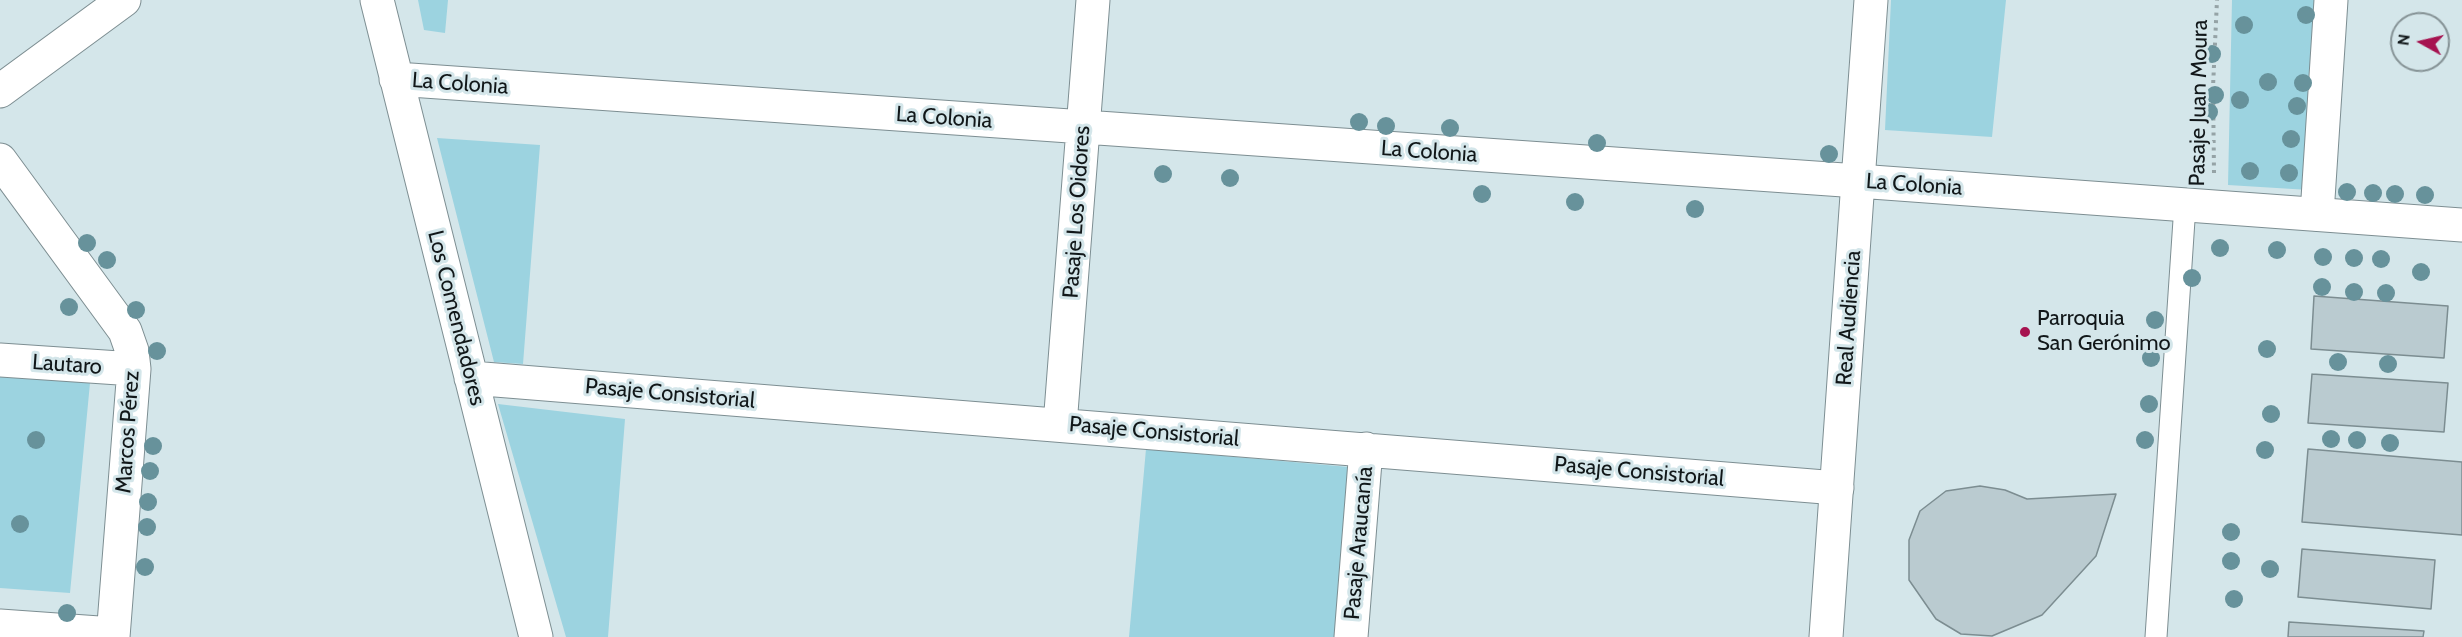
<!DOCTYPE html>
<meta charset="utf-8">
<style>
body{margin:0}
#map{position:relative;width:2462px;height:637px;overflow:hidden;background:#d4e6ea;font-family:Cabin,sans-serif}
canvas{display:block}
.north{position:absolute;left:2390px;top:12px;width:60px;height:60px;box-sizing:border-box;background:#d4e6ea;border:2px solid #869396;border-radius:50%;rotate:278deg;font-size:16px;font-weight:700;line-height:24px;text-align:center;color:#111719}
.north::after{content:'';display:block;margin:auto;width:21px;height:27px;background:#a61350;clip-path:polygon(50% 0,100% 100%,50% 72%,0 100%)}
</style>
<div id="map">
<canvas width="2462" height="637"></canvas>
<div class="north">N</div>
</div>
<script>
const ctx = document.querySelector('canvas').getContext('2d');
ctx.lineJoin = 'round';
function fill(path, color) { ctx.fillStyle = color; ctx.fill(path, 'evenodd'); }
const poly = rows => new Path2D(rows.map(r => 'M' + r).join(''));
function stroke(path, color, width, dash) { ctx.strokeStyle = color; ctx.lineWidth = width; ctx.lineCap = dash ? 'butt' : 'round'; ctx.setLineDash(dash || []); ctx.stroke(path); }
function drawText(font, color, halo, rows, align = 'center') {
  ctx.font = font + ' Cabin,sans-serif'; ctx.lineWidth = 6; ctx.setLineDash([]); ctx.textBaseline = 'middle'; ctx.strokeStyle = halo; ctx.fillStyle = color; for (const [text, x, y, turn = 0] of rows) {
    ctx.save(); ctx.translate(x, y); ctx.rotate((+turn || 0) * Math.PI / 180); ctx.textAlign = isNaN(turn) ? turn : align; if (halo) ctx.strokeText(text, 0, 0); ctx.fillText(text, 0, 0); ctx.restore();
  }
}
fill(poly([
 [418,0,448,0,445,33,424,30],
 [1891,0,2006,0,1992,137,1885,130],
 [2232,0,2321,0,2309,190,2228,185],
 [437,138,540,145,523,364,494,362],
 [0,376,90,383,70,593,0,588],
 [498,404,625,419,608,637,566,637],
 [1146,449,1360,468,1346,637,1129,637]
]), '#9cd3e0');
const building = poly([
 [2314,296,2448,306,2444,358,2311,349,2314,296],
 [2312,374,2448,383,2444,432,2308,423,2312,374],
 [2308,449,2462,462,2462,535,2302,522,2308,449],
 [1980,486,2005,490,2027,499,2116,494,2096,556,2042,615,1992,636,1961,634,1936,619,1909,580,1909,540,1920,511,1946,491,1980,486],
 [2302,549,2435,560,2431,609,2298,597,2302,549],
 [2289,622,2424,631,2423,637,2288,637,2289,622]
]);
fill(building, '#bacbd0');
stroke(building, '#7c8d91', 1.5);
const service = poly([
 [2156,637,2185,205]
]);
const minor = poly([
 [377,0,536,637],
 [396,79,1858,181,1871,0],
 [0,91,124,0],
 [0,160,125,331,132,351,134,369,113,637],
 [2317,214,2331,0],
 [0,360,134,369],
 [471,378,1837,488],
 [1060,425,1093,0],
 [0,626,113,634],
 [1351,637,1366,449]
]);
const tertiary = poly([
 [1826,637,1858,181,2462,225]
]);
stroke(service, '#7d8e92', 23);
stroke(minor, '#7d8e92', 35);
stroke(tertiary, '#7d8e92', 35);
stroke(poly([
 [2214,173,2213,87,2217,0]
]), '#95a3a6', 4, [3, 4.5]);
stroke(service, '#fff', 21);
stroke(minor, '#fff', 33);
stroke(tertiary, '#fff', 33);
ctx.fillStyle = '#67929b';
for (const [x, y] of [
 [2306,15],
 [2244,25],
 [2212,54],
 [2268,82],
 [2303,83],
 [2215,95],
 [2240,100],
 [2297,106],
 [2209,112],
 [1359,122],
 [1386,126],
 [1450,128],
 [2291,139],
 [1597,143],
 [1829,154],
 [2250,171],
 [2289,173],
 [1163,174],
 [1230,178],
 [2347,192],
 [2373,193],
 [1482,194],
 [2395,194],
 [2425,195],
 [1575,202],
 [1695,209],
 [87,243],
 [2220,248],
 [2277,250],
 [2323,257],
 [2354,258],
 [2381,259],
 [107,260],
 [2421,272],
 [2192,278],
 [2322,287],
 [2354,292],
 [2386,293],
 [69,307],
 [136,310],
 [2155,320],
 [2267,349],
 [157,351],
 [2151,358],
 [2338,362],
 [2388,364],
 [2149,404],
 [2271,414],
 [2331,439],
 [36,440],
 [2145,440],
 [2357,440],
 [2390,443],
 [153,446],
 [2265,450],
 [150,471],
 [148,502],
 [20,524],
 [147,527],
 [2231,532],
 [2231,561],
 [145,567],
 [2270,569],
 [2234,599],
 [67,613]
]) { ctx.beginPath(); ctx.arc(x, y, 9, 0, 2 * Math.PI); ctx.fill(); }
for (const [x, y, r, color] of [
 [2025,332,6,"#a61350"]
]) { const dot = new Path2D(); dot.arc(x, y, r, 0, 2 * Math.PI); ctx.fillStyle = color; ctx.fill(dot); stroke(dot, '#d4e6ea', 2); }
drawText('22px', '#111719', '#d4e6ea', [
 ["La Colonia",460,84,4],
 ["Pasaje Juan Moura",2199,103,-89],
 ["La Colonia",944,118,4],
 ["La Colonia",1429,152,4],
 ["La Colonia",1914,185,4],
 ["Pasaje Los Oidores",1077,212,-86],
 ["Los Comendadores",456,318,76],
 ["Real Audiencia",1849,318,-86],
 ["Lautaro",67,365,4],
 ["Pasaje Consistorial",670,394,5],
 ["Marcos Pérez",128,432,-86],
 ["Pasaje Consistorial",1154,432,5],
 ["Pasaje Consistorial",1639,472,5],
 ["Pasaje Araucanía",1359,543,-85]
]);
drawText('22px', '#111719', '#d4e6ea', [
 ["Parroquia",2037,319],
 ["San Gerónimo",2037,344]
], 'left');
</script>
